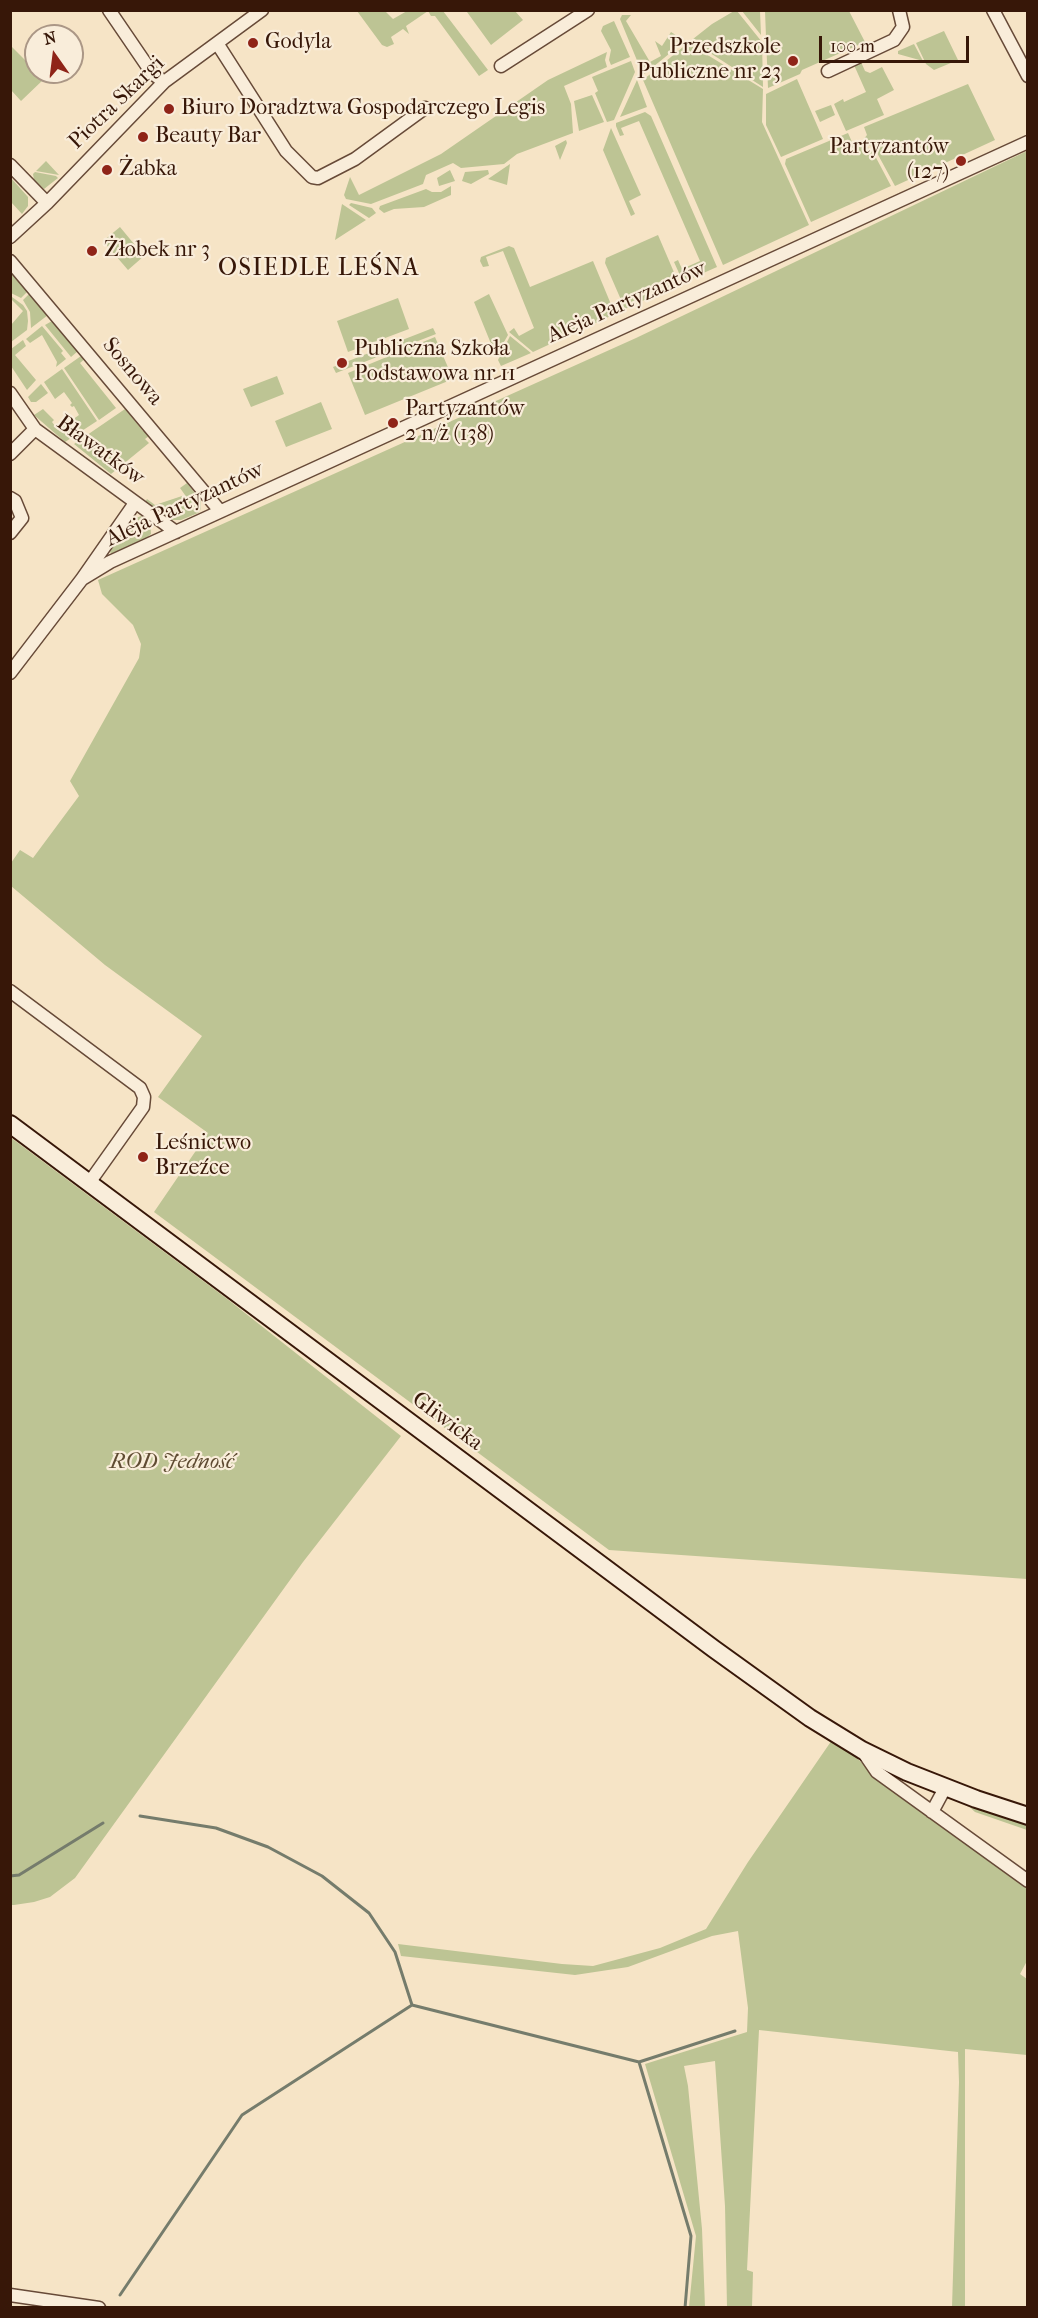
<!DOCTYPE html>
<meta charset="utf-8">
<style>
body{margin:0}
#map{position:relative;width:1038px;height:2318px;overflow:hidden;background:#f6e4c6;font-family:"IM FELL French Canon",serif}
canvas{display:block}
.frame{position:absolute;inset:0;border:12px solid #371708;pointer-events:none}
.north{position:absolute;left:24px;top:24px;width:60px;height:60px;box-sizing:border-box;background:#f9edda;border:2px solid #ab9786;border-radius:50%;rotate:346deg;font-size:16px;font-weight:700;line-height:24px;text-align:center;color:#371708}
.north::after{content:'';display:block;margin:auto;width:21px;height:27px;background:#8f2418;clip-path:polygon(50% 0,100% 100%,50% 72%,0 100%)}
.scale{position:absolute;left:819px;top:36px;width:150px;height:27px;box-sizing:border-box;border:3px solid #371708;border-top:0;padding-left:8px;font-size:18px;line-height:21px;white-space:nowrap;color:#371708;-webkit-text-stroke:4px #f9edda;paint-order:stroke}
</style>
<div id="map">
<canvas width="1038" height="2318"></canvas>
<div class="frame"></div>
<div class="north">N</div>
<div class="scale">100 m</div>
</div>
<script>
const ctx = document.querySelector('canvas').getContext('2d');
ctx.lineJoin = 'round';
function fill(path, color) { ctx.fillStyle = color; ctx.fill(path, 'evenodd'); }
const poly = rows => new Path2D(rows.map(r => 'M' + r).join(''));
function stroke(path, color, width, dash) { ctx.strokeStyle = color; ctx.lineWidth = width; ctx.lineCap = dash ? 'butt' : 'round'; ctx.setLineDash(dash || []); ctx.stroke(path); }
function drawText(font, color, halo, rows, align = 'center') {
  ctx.font = font + ' "IM FELL French Canon",serif'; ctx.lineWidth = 4.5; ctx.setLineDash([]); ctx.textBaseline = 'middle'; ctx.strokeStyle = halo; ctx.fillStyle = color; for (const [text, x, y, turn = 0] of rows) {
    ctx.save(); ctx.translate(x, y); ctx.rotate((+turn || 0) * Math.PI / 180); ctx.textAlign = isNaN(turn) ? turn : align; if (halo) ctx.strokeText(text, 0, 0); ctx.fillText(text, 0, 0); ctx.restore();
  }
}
fill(poly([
 [357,11,385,11,393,19,407,11,443,11,488,70,479,76,435,16,431,16,428,11,406,26,409,34,403,29,391,37,394,44,387,47,382,45],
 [469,11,515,11,523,20,491,45,467,12],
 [734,11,737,11,762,42,763,87,693,42,693,39,712,24],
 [742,11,760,11,761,35],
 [765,11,849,11,865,42,802,70,800,74,768,88],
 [622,15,631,15,626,21,650,62,661,56,655,41,662,46,671,32,685,41,643,75,620,19],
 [614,21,630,57,611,65,609,60,611,50,601,31,603,26],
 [944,31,958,60,934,70,926,64,916,43],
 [688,43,763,89,762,122,809,225,723,265,643,80],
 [914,44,923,61,898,54,898,51],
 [10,45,44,79,21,101,11,90],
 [607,52,605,60,607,67,564,86,571,104,573,133,517,154,504,164,461,168,453,163,426,175,423,184,371,204,346,199,344,195,350,177,359,195,441,154,548,80],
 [631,61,635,72,614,120,607,122,595,93,598,91,592,77],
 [861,62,865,71,870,73,882,67,894,90,877,99,884,115,846,131,834,104,843,99,844,102,866,92,854,65],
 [797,79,823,139,781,157,766,125,766,94],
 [637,80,647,107,620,117],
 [968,84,995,140,895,186,876,151,863,140,867,135,864,127],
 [592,95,604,122,579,131,574,101],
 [831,105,835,115,820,122,815,111],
 [645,112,651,116,717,267,683,282,674,262,678,260,682,269,700,261,639,121,621,128,624,135,620,136,616,126,616,123],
 [611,128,641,195,629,201,635,214,631,216,603,150],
 [848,133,852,142,861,141,873,152,891,186,811,222,785,164,786,159],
 [566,140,567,143,560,160,555,146],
 [1027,151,1027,1579,609,1550,154,1212,208,1133,158,1097,202,1036,105,965,11,886,11,863,20,850,33,858,79,796,70,781,139,658,141,644,133,625,102,594,98,580,636,338],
 [46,161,59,175,36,171],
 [510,164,507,185,488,179],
 [450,170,455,181,439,186,437,178],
 [488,170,489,174,471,184,462,181,465,172],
 [35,172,56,176,58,178,44,189,34,180,33,174],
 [11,178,28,197,28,206,22,214,11,202],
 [451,186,451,195,424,207,394,209,384,213,379,209,380,206,426,189,432,192,441,192],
 [351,203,372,208,376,213,369,218,349,205],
 [342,204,366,220,335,240],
 [120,227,144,256,128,270,103,241],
 [658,235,679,284,625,309,605,263,606,258],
 [509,246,514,248,530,287,593,261,615,314,533,352,509,332,514,328,519,336,534,328,503,251,486,257,489,266,483,267,480,261,481,257],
 [10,270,28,291,21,298,11,293],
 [30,293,48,315,31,328,30,312,23,300],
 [489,294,508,335,496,356,474,302],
 [12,297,23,305,27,311,28,321,27,330,11,342,11,325,23,311,11,299],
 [398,298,409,329,348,352,337,321],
 [52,321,78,351,71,357,45,325],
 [42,326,63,351,61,353,66,359,56,367,57,362,42,335,30,343,26,339],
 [433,328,436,334,336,373,333,367],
 [510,336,531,353,501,366,498,360],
 [435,337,453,379,365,415,348,373],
 [23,340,26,346,15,355,36,380,27,390,11,366,11,349],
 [81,356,87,357,80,363,116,408,99,420,64,368],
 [62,369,97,421,65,442,34,415,43,409,54,420,52,422,58,430,79,415,74,406,72,407,70,405,72,403,64,392,55,399,44,382],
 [277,376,284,394,251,407,243,389],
 [41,384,48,393,36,402,31,402,28,397],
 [321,402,332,429,286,447,275,421],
 [125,409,143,431,146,429,149,436,145,439,149,443,111,474,74,444],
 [187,483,201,501,201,509,198,513,181,520,170,520,145,502,147,499,155,505,185,495,180,488],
 [141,516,150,520,151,534,145,539,111,554,110,551,136,518],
 [10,1137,226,1298,401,1436,303,1562,75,1878,50,1897,34,1902,14,1905,10,1905],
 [832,1740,858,1759,881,1782,1027,1888,1027,1961,1020,1974,1027,1979,1027,2055,965,2049,965,2307,952,2307,959,2082,958,2052,759,2030,747,2270,753,2272,752,2307,727,2307,725,2206,715,2061,684,2066,688,2086,702,2229,705,2307,689,2307,696,2236,645,2064,747,2032,748,2008,738,1931,712,1936,628,1967,575,1975,401,1956,398,1944,562,1964,593,1966,660,1948,706,1929,748,1862],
 [964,1802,1027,1823,1027,1830,975,1812]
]), '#bdc494');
stroke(poly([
 [140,1816,216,1828,268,1847,322,1876,369,1913,395,1952,412,2005],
 [10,1876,19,1875,103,1823],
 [639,2062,735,2031],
 [120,2295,242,2115,412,2005,639,2062,691,2236,685,2308]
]), '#757c6c', 3);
const minor = poly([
 [109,10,152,73,164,82],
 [993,10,1028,76],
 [217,43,286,151,312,177,318,178,355,159,425,108],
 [501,66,588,10],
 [828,71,894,40,903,27,899,10],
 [10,165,47,203],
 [10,237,47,203,164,82,262,10],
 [10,261,220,511],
 [10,393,35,429,176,532],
 [10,454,35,429],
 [10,498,15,501,22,518,10,533],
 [82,579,110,562,1028,142],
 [10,673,82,579,135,503],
 [10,991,140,1088,144,1097,143,1107,89,1183],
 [864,1753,877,1772,1028,1881],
 [932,1812,945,1788],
 [10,2295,99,2308]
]);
const secondary = poly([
 [10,1124,714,1649,810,1718,862,1750,907,1772,976,1799,1028,1816]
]);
stroke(minor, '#674a38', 15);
stroke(secondary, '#371708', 20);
stroke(minor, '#f9edda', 12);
stroke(secondary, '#f9edda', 16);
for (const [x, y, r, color] of [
 [253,43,6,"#8f2418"],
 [793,61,6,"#8f2418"],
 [169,109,6,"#8f2418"],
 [143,137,6,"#8f2418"],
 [961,161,6,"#8f2418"],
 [107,170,6,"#8f2418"],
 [92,251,6,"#8f2418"],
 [342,363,6,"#8f2418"],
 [393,423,6,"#8f2418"],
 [143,1157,6,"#8f2418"]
]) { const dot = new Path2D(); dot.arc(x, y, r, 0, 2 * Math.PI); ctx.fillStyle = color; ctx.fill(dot); stroke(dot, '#f9edda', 2); }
drawText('22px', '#371708', '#f9edda', [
 ["Godyla",265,43],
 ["Przedszkole",781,48,"right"],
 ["Publiczne nr 23",781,73,"right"],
 ["Biuro Doradztwa Gospodarczego Legis",181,109],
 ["Beauty Bar",155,137],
 ["Partyzantów",949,148,"right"],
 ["(127)",949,173,"right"],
 ["Żabka",119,170],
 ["Żłobek nr 3",104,251],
 ["Publiczna Szkoła",354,350],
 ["Podstawowa nr 11",354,375],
 ["Partyzantów",405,410],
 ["2 n/ż (138)",405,435],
 ["Leśnictwo",155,1144],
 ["Brzeźce",155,1169]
], 'left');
drawText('22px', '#371708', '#f9edda', [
 ["Piotra Skargi",117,103,-44],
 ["Aleja Partyzantów",627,303,-24],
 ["Sosnowa",132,372,50],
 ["Bławatków",100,451,36],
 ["Aleja Partyzantów",185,505,-25],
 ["Gliwicka",447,1422,37]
]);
drawText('italic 22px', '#5f4b32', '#f9edda', [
 ["ROD Jedność",172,1463]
]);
ctx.letterSpacing = '1.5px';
drawText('24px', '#371708', '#f9edda', [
 ["OSIEDLE LEŚNA",319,269]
]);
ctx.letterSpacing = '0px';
</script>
